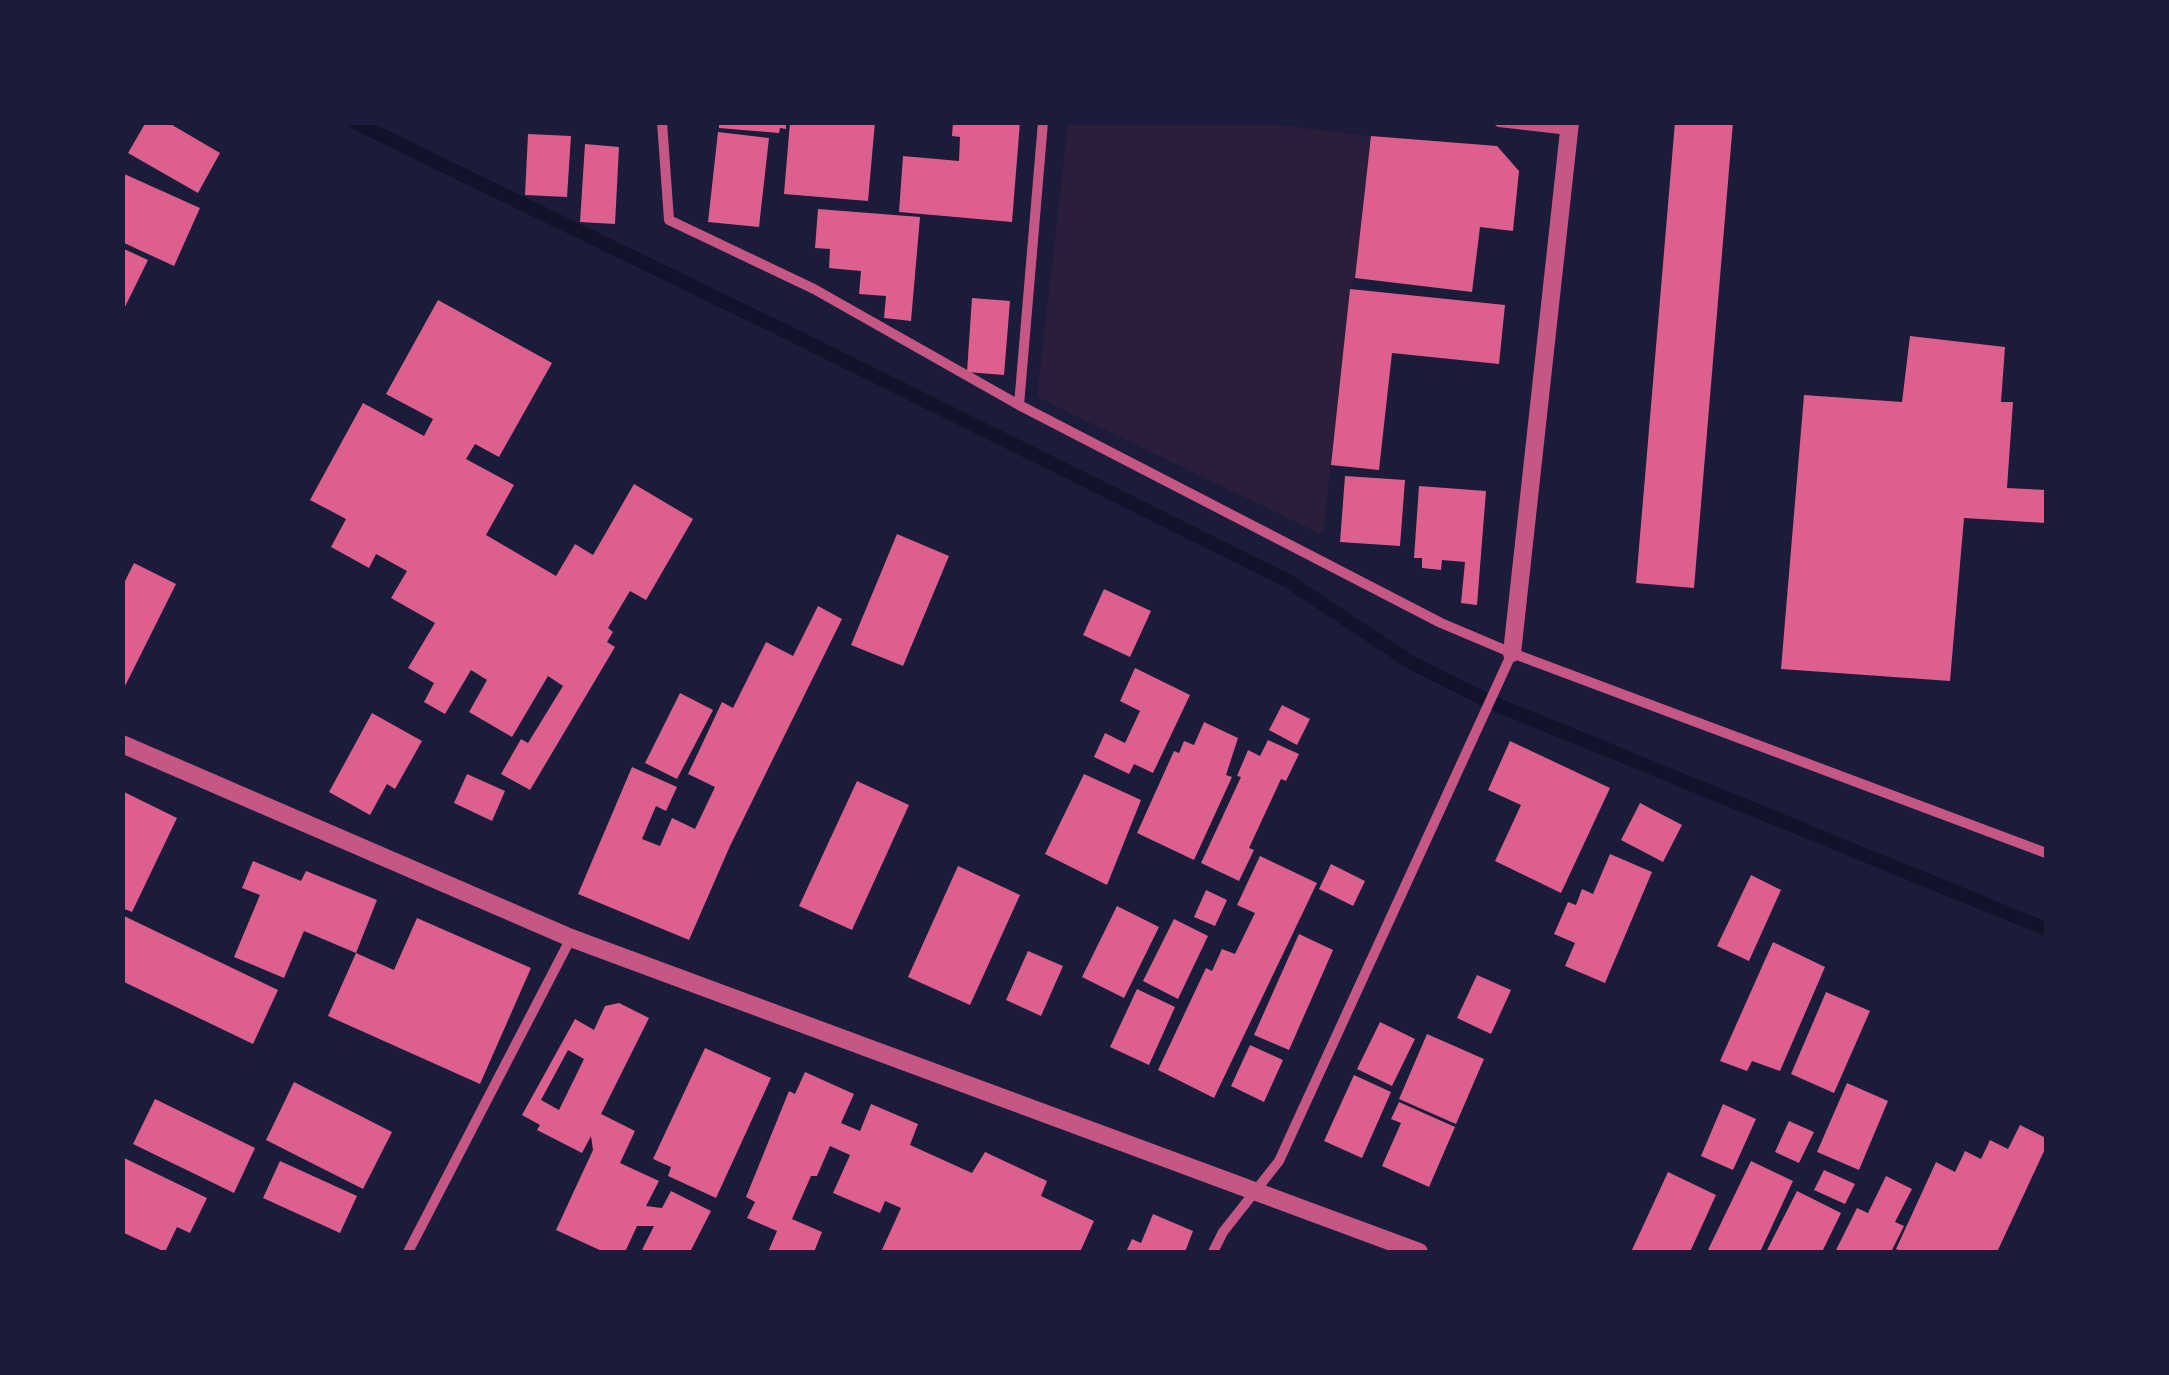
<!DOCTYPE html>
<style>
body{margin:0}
#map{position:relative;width:2169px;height:1375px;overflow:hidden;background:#1b1b3a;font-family:Overpass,sans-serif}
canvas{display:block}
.frame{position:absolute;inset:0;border:125px solid #1b1b3a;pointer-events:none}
</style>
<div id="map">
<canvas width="2169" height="1375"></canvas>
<div class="frame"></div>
</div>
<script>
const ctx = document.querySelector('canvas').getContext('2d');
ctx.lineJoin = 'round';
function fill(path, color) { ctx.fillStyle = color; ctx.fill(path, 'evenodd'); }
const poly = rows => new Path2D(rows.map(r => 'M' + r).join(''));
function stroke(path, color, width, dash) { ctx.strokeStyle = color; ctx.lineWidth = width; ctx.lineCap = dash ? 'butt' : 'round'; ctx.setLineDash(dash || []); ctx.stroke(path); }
fill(poly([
 [1251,122,1371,136,1355,278,1350,289,1323,535,1037,397,1068,123]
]), '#2a1e3b');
stroke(poly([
 [354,122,797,337,1288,581,1412,663,1488,701,2046,929]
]), '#12122b', 14);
fill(poly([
 [146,122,167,122,220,153,198,193,128,153],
 [719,122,786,122,786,129,780,128,779,133,719,128],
 [790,122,875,122,868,201,784,194],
 [953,122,1020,122,1012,222,899,212,903,156,959,161,960,137,952,136],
 [1675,122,1733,122,1694,588,1636,583],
 [718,132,769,138,759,227,708,222],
 [528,134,571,136,567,197,525,195],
 [1371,136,1497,146,1519,171,1513,231,1480,227,1472,292,1355,278],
 [585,144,619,147,615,224,580,222],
 [122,173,200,208,174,266,122,242],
 [818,209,920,217,911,321,884,318,886,296,859,294,861,271,829,268,830,249,815,248],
 [122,248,148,260,122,313],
 [1350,289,1505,305,1499,364,1392,353,1379,470,1331,465],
 [972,298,1010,301,1004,375,967,372],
 [438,300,552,363,499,457,475,444,466,459,514,485,486,535,556,576,575,544,593,555,634,484,693,519,646,600,630,591,608,628,613,632,607,642,615,647,530,790,501,774,521,739,528,743,563,686,548,676,512,737,469,712,487,680,471,670,445,714,424,702,434,683,408,668,435,623,391,598,407,571,376,554,369,568,331,547,346,519,310,500,363,403,424,436,433,419,386,394],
 [1910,336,2005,347,2001,402,2013,402,2007,488,2046,490,2046,523,1964,518,1950,681,1781,669,1804,395,1902,402],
 [1345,476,1405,480,1400,546,1340,542],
 [1419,486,1486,491,1477,605,1461,603,1465,562,1442,560,1441,570,1422,568,1422,558,1414,558],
 [897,534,949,556,903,666,851,645],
 [134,563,176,584,122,692,122,587],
 [1104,589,1151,611,1130,657,1083,635],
 [818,606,842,619,730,846,689,940,578,894,632,767,677,787,666,811,656,806,642,839,660,846,672,818,695,829,715,787,688,774,722,702,733,708,766,642,793,656],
 [1135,668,1190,695,1153,773,1134,764,1129,774,1094,757,1105,733,1125,743,1140,711,1120,701],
 [680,693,713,710,677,779,645,763],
 [1282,705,1310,719,1297,745,1269,730],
 [372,713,422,741,395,789,387,784,370,815,329,792],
 [1204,722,1238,738,1226,775,1232,777,1194,860,1137,833,1174,751,1179,753,1184,741,1194,745],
 [1268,740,1299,754,1286,781,1281,779,1249,848,1254,850,1239,881,1201,863,1241,777,1237,776,1248,750,1260,756],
 [1510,741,1610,788,1561,893,1495,861,1521,805,1488,790],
 [467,774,505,791,492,821,454,803],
 [1084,774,1141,800,1107,885,1045,854],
 [857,781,909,805,852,930,799,906],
 [122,791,177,818,132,912,122,908],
 [1640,803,1682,825,1663,862,1621,840],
 [1610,854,1652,872,1605,983,1565,966,1575,943,1554,934,1568,902,1576,905,1582,889,1593,894],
 [1260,856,1317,883,1214,1098,1158,1070,1206,968,1212,971,1222,949,1235,954,1255,913,1237,905],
 [253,861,301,881,306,871,377,900,356,953,304,931,284,978,234,957,260,895,242,888],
 [1331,864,1365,881,1353,906,1319,889],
 [958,866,1020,895,970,1005,908,977],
 [1751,875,1781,890,1749,961,1717,946],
 [1206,890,1227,900,1215,926,1194,917],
 [1117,906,1159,927,1124,998,1082,977],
 [122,915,278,990,253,1044,122,981],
 [417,918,531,968,480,1084,328,1016,356,953,394,970],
 [1174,919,1208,936,1178,999,1143,981],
 [1299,934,1333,950,1289,1050,1254,1035],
 [1773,942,1825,967,1780,1071,1752,1061,1747,1071,1720,1061],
 [1028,951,1063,966,1041,1016,1006,1000],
 [1477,975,1511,990,1491,1034,1457,1018],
 [1137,989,1175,1007,1149,1065,1110,1047],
 [1826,992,1870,1011,1834,1093,1791,1074],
 [619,1003,649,1018,601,1114,635,1131,620,1163,659,1181,646,1206,662,1208,671,1191,711,1211,690,1252,641,1252,654,1226,637,1226,625,1252,604,1252,556,1230,593,1150,591,1136,582,1153,537,1130,540,1125,522,1115,575,1019,594,1030,605,1006],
 [568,1050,584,1059,559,1110,541,1100],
 [1380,1022,1415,1039,1392,1086,1357,1069],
 [1427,1034,1484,1059,1456,1124,1399,1099],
 [1250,1045,1283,1060,1264,1102,1231,1086],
 [705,1048,771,1078,716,1198,668,1176,671,1167,653,1159],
 [805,1072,854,1094,841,1123,860,1131,871,1104,918,1124,910,1145,972,1173,985,1152,1047,1181,1041,1196,1094,1221,1080,1252,881,1252,901,1208,885,1201,880,1213,833,1193,850,1155,830,1146,817,1176,811,1176,792,1219,822,1232,814,1252,768,1252,777,1231,747,1218,755,1202,746,1197,789,1091,795,1094],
 [1354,1075,1391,1092,1362,1158,1324,1141],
 [294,1082,392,1132,363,1189,266,1140],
 [1847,1083,1888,1101,1859,1170,1817,1152],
 [155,1099,255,1148,234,1193,133,1144],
 [1399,1102,1455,1127,1429,1187,1382,1166,1401,1123,1391,1119],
 [1723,1104,1756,1119,1733,1170,1701,1156],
 [1789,1121,1814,1132,1799,1163,1775,1152],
 [2020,1125,2046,1138,2046,1147,1997,1252,1902,1252,1896,1249,1936,1162,1955,1172,1965,1151,1981,1159,1990,1140,2008,1149],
 [122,1157,207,1198,190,1233,177,1227,165,1252,122,1232],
 [280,1161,357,1196,340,1233,263,1198],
 [1751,1161,1793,1181,1760,1252,1707,1252],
 [1824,1170,1855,1184,1845,1204,1814,1190],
 [1668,1172,1716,1195,1690,1252,1631,1252],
 [1886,1176,1912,1189,1895,1222,1904,1226,1891,1252,1835,1252,1857,1208,1868,1213],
 [1797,1191,1841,1213,1822,1252,1766,1252],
 [1153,1214,1193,1231,1185,1252,1126,1252,1132,1239,1141,1243]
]), '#dd5f8e');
stroke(poly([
 [662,122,669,220,814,289,1019,405,1441,623,1512,653,2046,853],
 [1499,122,1569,130],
 [1019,405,1043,122],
 [408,1252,571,938],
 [1213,1252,1223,1232,1279,1161,1512,653]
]), '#c65784', 10);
stroke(poly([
 [1512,653,1570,122],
 [122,744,571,938,1419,1252]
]), '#c65784', 18);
</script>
